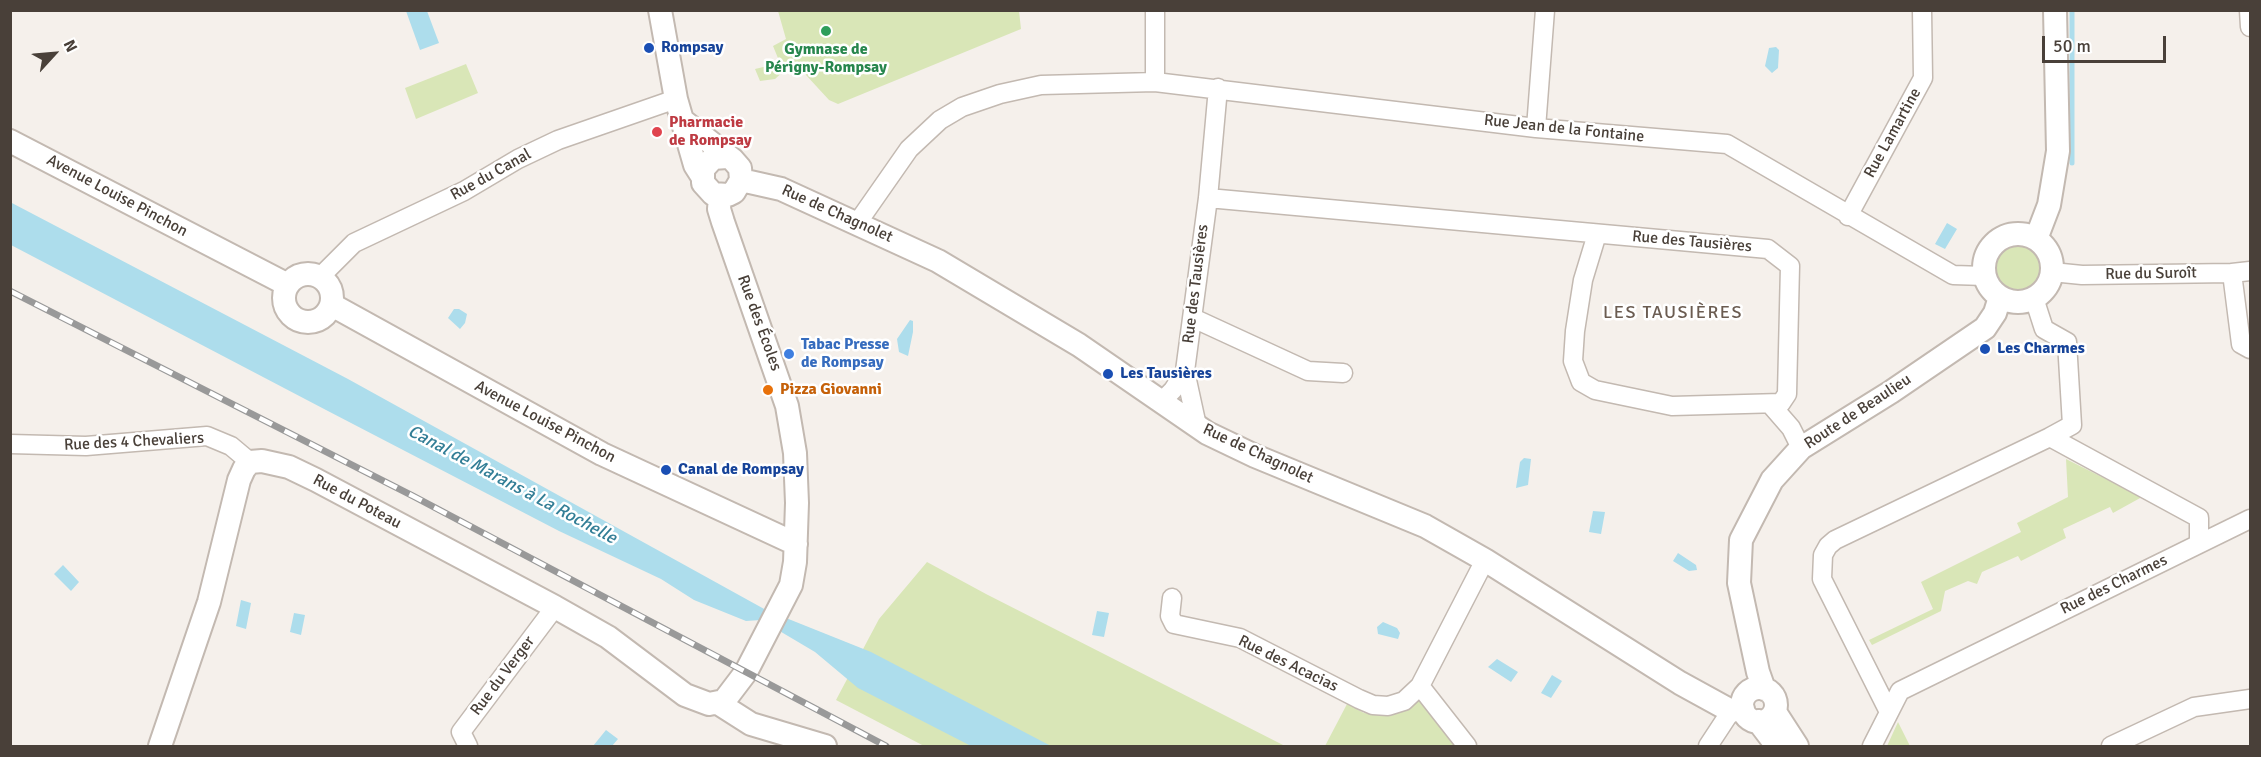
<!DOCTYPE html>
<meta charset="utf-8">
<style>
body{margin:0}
#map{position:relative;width:2261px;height:757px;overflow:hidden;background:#f5f0eb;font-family:Signika,sans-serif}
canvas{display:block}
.frame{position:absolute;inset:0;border:12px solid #494039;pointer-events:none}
.north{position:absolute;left:24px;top:24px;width:60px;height:60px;-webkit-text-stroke:4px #fff;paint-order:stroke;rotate:64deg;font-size:16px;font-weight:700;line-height:24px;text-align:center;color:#494039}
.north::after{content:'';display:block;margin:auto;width:21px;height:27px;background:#494039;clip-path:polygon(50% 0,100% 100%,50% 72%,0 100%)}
.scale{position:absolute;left:2042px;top:36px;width:124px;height:27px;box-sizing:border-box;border:3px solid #494039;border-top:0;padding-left:8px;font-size:18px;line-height:21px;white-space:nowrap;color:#494039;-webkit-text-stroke:4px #fff;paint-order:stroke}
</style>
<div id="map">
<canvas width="2261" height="757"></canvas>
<div class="frame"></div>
<div class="north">N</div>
<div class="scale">50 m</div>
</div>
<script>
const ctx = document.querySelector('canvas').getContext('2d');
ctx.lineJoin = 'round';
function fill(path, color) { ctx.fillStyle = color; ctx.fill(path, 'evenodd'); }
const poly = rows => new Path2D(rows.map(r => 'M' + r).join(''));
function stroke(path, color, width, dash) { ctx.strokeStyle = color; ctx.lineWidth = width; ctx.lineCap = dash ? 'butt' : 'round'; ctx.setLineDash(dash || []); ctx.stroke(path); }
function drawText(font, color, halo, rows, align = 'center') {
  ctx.font = font + ' Signika,sans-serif'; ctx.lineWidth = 5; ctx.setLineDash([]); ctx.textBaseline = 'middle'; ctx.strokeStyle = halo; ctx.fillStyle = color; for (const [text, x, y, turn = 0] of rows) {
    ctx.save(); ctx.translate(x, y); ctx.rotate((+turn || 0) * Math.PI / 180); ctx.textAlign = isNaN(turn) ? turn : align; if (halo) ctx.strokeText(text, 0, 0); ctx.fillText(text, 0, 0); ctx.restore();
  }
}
fill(poly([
 [778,11,1019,11,1021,29,838,104,829,100,794,62,775,79,760,81,755,69,780,63,773,46,786,39],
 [466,64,478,93,416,119,405,88],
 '1993 269a25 25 0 1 1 50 0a25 25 0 1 1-50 0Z',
 [2066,459,2142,497,2113,513,2110,507,2063,529,2066,538,2021,561,2018,556,1982,572,1977,584,1968,581,1945,591,1941,611,1872,645,1869,640,1933,609,1921,582,2021,532,2017,523,2068,497],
 [927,562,986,594,1285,746,924,746,836,700,879,619],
 [1420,699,1457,746,1325,746,1347,704,1364,713,1391,716],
 [1898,722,1910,746,1887,746]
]), '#d9e6b7');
fill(poly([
 [406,11,427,11,439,43,420,50],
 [1776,47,1779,50,1778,68,1772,73,1765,66,1769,48],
 [10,202,348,379,766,610,871,652,1051,746,971,746,858,688,815,652,761,620,746,621,694,600,661,579,559,531,326,410,11,245],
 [1947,223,1957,229,1945,249,1935,244],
 [454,309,459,309,467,314,465,323,460,329,448,318],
 [910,320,913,321,913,332,908,356,899,352,897,339],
 [1524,458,1531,459,1528,485,1516,488,1520,462],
 [1593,511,1605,512,1601,534,1589,532],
 [1678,553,1696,565,1697,570,1689,571,1673,561],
 [63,565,79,582,71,591,54,574],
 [241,600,251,603,246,629,236,626],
 [1097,611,1109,613,1104,637,1092,635],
 [294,613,305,615,301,635,290,632],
 [1383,622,1397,628,1400,633,1398,639,1378,634,1377,627],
 [1497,659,1518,672,1511,682,1488,667],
 [1552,675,1562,681,1551,698,1541,693],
 [606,730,618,739,612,746,593,746]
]), '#adddec');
stroke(poly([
 [2072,10,2072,163]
]), '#adddec', 5);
const minor = poly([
 [2249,10,2250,27],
 [1155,82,1155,10],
 [1536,128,1545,10],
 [1208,198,1768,249,1790,266,1787,394,1781,403,1672,406,1595,390,1581,382,1573,361,1575,331,1583,280,1597,234],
 [1848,216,1923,78,1922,10],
 [858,222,909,149,940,120,962,107,1000,94,1041,85,1155,82,1536,128,1727,144,1953,275,1985,276],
 [2052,272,2082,275,2232,273,2250,271],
 [2232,273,2241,344,2250,349],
 [320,277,354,243,464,191,518,159,558,140,676,99],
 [2034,298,2044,329,2067,342,2072,425,2050,437],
 [1193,318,1308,371,1343,373],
 [1161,402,1173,390,1185,371],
 [1771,405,1791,428,1801,448],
 [1197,426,1185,371,1208,198,1218,88],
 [10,444,86,446,207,436,231,446,250,462],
 [2199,544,2250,519],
 [1172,598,1170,616,1174,624,1240,638,1359,699,1373,705,1388,706,1404,701,1420,686,1485,560],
 [1420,686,1467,746],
 [468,746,461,732,555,607],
 [1708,746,1731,711],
 [1872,746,1900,691,2199,544,2199,518,2050,437,1835,540,1828,546,1823,555,1822,579,1889,712],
 [2111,746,2194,707,2250,699]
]);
const tertiary = poly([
 [660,10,676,99,695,165,702,176],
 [682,120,733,160,740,168,741,180,734,192,728,195,713,194,703,183,703,169,713,158,727,157],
 [10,141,288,285],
 [741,180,781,189,938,261,1079,345,1207,433,1255,456,1425,526,1485,560,1680,683,1731,711,1743,709],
 '1984 268a34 34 0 1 1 68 0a34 34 0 1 1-68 0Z',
 [2036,239,2049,205,2058,151,2055,10],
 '284 298a24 24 0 1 1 48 0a24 24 0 1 1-48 0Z',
 [332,305,602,454,796,544],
 '1742 705a17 17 0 1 1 34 0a17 17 0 1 1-34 0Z',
 [1764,689,1758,672,1739,583,1741,540,1772,480,1801,448,1891,392,1985,328,1995,313,2000,297],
 [718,703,751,724,825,746],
 [1775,712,1797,746],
 [1758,721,1777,746],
 [160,746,209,602,239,480,244,469,250,462,262,461,289,467,316,480,555,607,608,637,685,695,709,704,724,701,746,672,791,585,795,562,797,503,795,453,787,406,723,222,719,209,720,196]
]);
stroke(minor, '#c3b9b1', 21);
stroke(tertiary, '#c3b9b1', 26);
stroke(minor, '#fff', 18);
stroke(tertiary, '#fff', 22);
const rail = poly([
 [10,291,413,496,886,746]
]);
stroke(rail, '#999', 7);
stroke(rail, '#fff', 4.5, [14]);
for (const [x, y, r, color] of [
 [826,31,6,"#2e9e5b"],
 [649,48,6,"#1a4fb4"],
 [657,132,6,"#e0444e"],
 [1985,349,6,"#1a4fb4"],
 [789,354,6,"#3f7fe0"],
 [1108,374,6,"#1a4fb4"],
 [768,390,6,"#e8710a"],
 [666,470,6,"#1a4fb4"]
]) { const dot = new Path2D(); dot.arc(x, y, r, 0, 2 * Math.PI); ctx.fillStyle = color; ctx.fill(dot); stroke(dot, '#fff', 2); }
drawText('bold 16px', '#164399', '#fff', [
 ["Rompsay",661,48],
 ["Les Charmes",1997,349],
 ["Les Tausières",1120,374],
 ["Canal de Rompsay",678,470]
], 'left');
drawText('bold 16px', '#27864d', '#fff', [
 ["Gymnase de",826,50],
 ["Périgny-Rompsay",826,68]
]);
drawText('bold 16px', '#be3a42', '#fff', [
 ["Pharmacie",669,123],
 ["de Rompsay",669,141]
], 'left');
drawText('16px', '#494039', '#fff', [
 ["Rue Jean de la Fontaine",1564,129,6],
 ["Rue Lamartine",1893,133,-61],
 ["Rue du Canal",491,175,-29],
 ["Avenue Louise Pinchon",117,196,28],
 ["Rue de Chagnolet",837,214,24],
 ["Rue des Tausières",1692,242,5],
 ["Rue du Suroît",2151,274,-1],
 ["Rue des Tausières",1196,284,-83],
 ["Rue des Écoles",759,323,70],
 ["Route de Beaulieu",1858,412,-33],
 ["Avenue Louise Pinchon",545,422,28],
 ["Rue des 4 Chevaliers",134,442,-3],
 ["Rue de Chagnolet",1258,454,25],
 ["Rue du Poteau",357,502,28],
 ["Rue des Charmes",2114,585,-26],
 ["Rue des Acacias",1288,664,26],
 ["Rue du Verger",503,676,-53]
]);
drawText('bold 16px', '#366cbe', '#fff', [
 ["Tabac Presse",801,345],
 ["de Rompsay",801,363]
], 'left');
drawText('bold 16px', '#c56008', '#fff', [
 ["Pizza Giovanni",780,390]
], 'left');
ctx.letterSpacing = '1.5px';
drawText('18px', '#6b5c51', '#fff', [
 ["LES TAUSIÈRES",1673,313]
]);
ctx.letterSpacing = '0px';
drawText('italic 18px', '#337e96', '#fff', [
 ["Canal de Marans à La Rochelle",512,485,28]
]);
</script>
